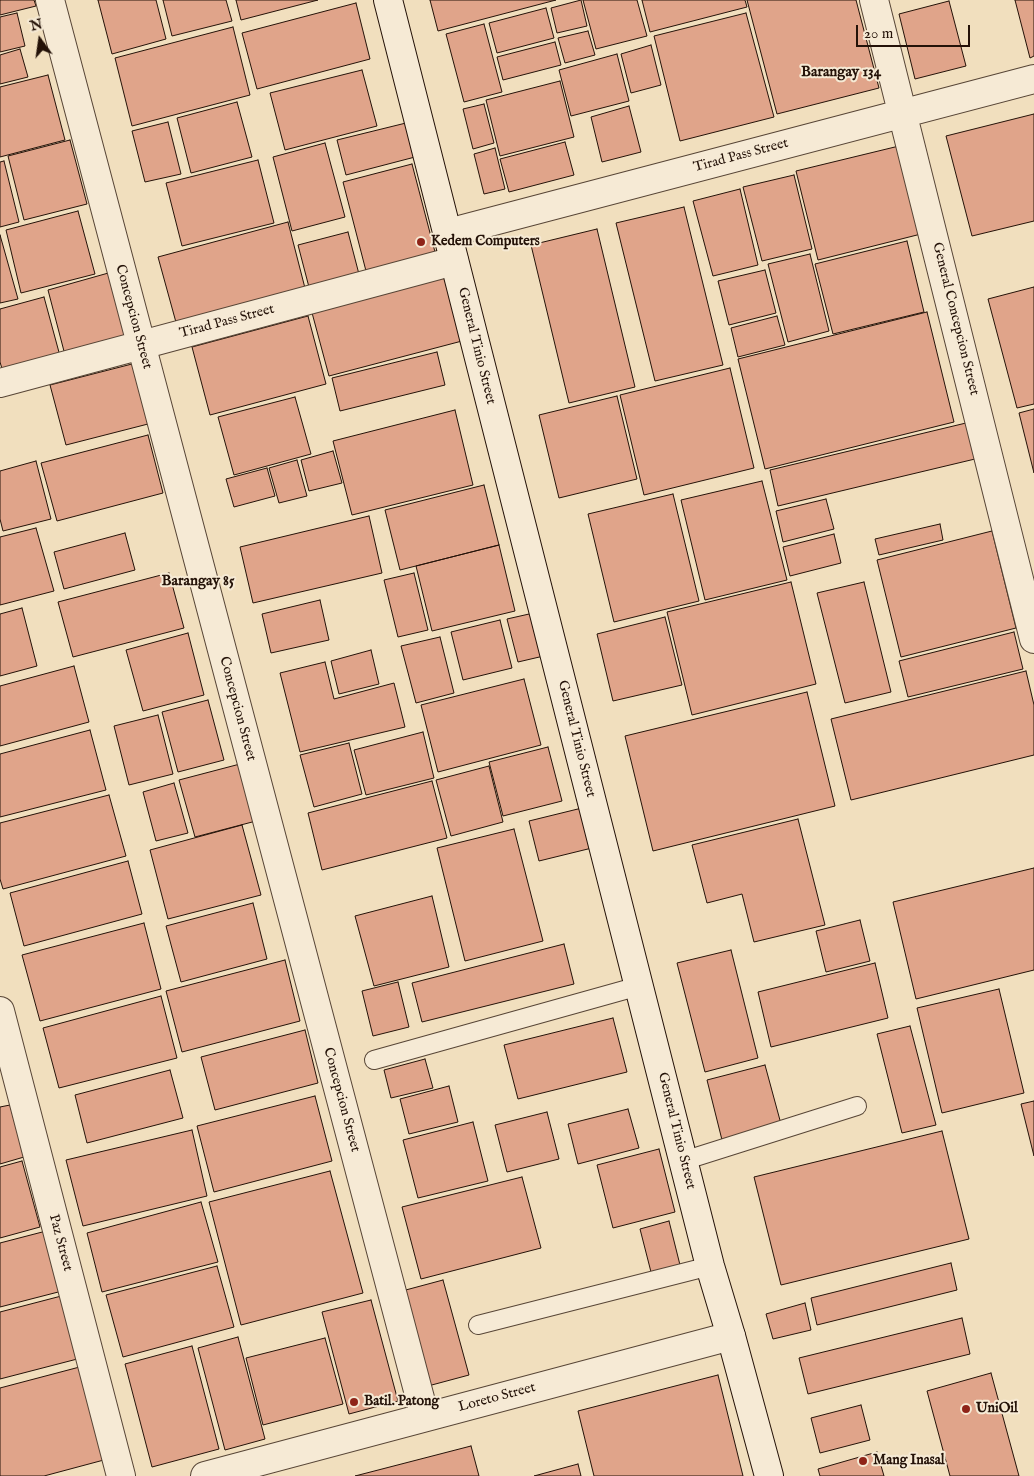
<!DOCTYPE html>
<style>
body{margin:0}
#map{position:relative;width:1034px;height:1476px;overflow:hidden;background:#f1dfbe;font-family:"IM FELL English",serif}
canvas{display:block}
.north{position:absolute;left:15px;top:15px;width:50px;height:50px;-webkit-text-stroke:4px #f6ead5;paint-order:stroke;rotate:346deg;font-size:14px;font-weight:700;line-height:20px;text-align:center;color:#241208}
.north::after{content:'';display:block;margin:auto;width:18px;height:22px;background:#241208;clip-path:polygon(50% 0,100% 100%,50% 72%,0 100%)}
.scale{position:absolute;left:856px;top:25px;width:114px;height:22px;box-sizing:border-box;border:2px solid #241208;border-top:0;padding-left:6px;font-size:15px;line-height:18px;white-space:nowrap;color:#241208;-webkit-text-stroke:4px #f6ead5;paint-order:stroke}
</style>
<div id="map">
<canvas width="1034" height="1476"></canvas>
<div class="north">N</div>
<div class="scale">20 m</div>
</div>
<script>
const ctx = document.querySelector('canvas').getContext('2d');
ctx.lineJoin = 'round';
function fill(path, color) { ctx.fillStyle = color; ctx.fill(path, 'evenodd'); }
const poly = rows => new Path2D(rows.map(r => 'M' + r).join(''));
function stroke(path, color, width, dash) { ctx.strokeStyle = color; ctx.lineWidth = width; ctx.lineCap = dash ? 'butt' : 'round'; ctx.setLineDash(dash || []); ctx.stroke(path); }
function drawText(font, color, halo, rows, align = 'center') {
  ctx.font = font + ' "IM FELL English",serif'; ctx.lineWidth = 4; ctx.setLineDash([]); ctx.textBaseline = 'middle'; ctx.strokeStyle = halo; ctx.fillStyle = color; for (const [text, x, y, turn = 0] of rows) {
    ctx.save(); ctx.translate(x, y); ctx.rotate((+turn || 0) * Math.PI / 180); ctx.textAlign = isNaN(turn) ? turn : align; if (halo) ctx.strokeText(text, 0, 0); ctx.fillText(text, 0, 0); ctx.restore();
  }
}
const building = poly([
 [0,0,34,0,36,6,0,15,0,0],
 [98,0,156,0,166,39,112,54,98,0],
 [163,0,226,0,232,21,172,36,163,0],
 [236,0,318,0,241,20,236,0],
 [430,0,556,0,438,31,430,0],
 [581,0,587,26,557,33,551,8,581,0],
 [583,0,637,0,647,36,596,49,583,0],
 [642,0,745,0,747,7,650,32,642,0],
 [747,0,856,0,879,88,777,114,747,0],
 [1015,0,1034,0,1034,56,1030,58,1015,0],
 [949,1,966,66,915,79,899,14,949,1],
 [356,3,370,59,257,89,242,33,356,3],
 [546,8,554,38,497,53,489,23,546,8],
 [17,13,25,46,0,52,0,17,17,13],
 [746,13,774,117,680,141,654,36,746,13],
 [484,24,502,92,464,102,446,34,484,24],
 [233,27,250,95,132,126,115,58,233,27],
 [588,31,595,55,565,63,558,38,588,31],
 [555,42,561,65,503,80,497,57,555,42],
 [651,45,661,85,631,93,621,54,651,45],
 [20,49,28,77,0,84,0,55,20,49],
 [617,54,629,101,571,116,559,70,617,54],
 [362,70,377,126,285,150,270,93,362,70],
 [48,75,65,140,0,157,0,87,48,75],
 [560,81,574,137,500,156,486,100,560,81],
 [237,102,252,157,191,173,177,118,237,102],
 [484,104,494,143,473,149,463,109,484,104],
 [629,106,641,152,602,162,591,117,629,106],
 [1034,114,1034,221,972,236,946,136,1034,114],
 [168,122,181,174,145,182,132,131,168,122],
 [406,123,415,157,346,175,337,140,406,123],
 [70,140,87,204,24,220,8,156,70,140],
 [565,142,574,175,509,192,500,159,565,142],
 [325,143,345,217,292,231,273,157,325,143],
 [899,146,921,234,818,260,796,171,899,146],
 [495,148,505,189,484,194,474,154,495,148],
 [258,160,274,223,182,246,166,183,258,160],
 [4,161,19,222,0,227,0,162,4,161],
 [412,164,435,252,366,271,343,182,412,164],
 [794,175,812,249,762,261,743,187,794,175],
 [740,189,758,265,713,276,693,201,740,189],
 [684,207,723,365,655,381,616,223,684,207],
 [78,211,95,274,21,293,6,230,78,211],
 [288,222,306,292,177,326,158,257,288,222],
 [597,229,635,387,569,403,531,245,597,229],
 [348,232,360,278,310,291,298,245,348,232],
 [0,235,18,299,0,303,0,235],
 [907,241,924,312,833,334,815,264,907,241],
 [810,254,829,331,788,342,768,264,810,254],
 [119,270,136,337,65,355,48,290,119,270],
 [765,270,776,313,729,325,718,281,765,270],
 [444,274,462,341,329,376,311,309,444,274],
 [1034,287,1034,404,1017,408,988,299,1034,287],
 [44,297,60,356,3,372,0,362,0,309,44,297],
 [927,312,954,422,765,469,738,359,927,312],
 [308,316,326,384,210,415,192,347,308,316],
 [777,316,785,345,738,357,731,328,777,316],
 [437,352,445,385,340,411,332,378,437,352],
 [132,364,148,424,66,445,50,385,132,364],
 [730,368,754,468,644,495,620,395,730,368],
 [617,396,637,479,559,498,539,415,617,396],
 [295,397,311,454,234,475,218,417,295,397],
 [1034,409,1034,473,1019,413,1034,409],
 [455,410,473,485,352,515,333,441,455,410],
 [966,423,975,459,778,506,770,470,966,423],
 [148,435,163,493,57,521,41,463,148,435],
 [333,451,342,483,309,491,301,460,333,451],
 [297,460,307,496,279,503,269,468,297,460],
 [36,461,51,519,3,531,0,519,0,471,36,461],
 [267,468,275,496,234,507,226,479,267,468],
 [762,481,787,580,705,600,681,500,762,481],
 [484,485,499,545,400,570,385,510,484,485],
 [673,494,699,601,614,622,588,514,673,494],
 [826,499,834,529,783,542,776,511,826,499],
 [369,516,382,573,253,603,240,547,369,516],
 [940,524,943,540,879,555,875,539,940,524],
 [36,528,54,591,0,605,0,537,36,528],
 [992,531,1016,628,901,657,877,560,992,531],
 [125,533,135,570,64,589,54,552,125,533],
 [834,534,841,563,790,576,783,547,834,534],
 [499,545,515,611,432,631,416,566,499,545],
 [169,573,184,628,73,657,58,602,169,573],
 [414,573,428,630,398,637,384,580,414,573],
 [791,582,816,684,692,715,667,612,791,582],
 [864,582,891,692,845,703,817,593,864,582],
 [320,600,329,640,271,653,262,614,320,600],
 [22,608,37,666,0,676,0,614,22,608],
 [538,612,548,655,518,662,507,619,538,612],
 [665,617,682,685,613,701,597,634,665,617],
 [500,620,512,668,463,680,451,632,500,620],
 [1014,632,1023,669,908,697,899,661,1014,632],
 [188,633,204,695,143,711,126,650,188,633],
 [440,637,454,693,416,703,401,646,440,637],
 [371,650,379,684,339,694,331,661,371,650],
 [325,662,334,699,394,683,405,727,300,752,280,673,325,662],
 [74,666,89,722,0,746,0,686,74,666],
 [1026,671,1034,705,1034,755,851,800,831,719,1026,671],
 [524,679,541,745,438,772,421,705,524,679],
 [807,692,835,806,653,851,625,736,807,692],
 [208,700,224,760,178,772,162,712,208,700],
 [158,715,173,774,129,785,114,726,158,715],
 [90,730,106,790,0,817,0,754,90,730],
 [423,732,434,778,366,795,354,750,423,732],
 [349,743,362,794,314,807,300,755,349,743],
 [548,747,562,801,503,816,489,762,548,747],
 [240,764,256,821,195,837,179,780,240,764],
 [489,766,503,822,451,836,436,780,489,766],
 [432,781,447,838,322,870,308,813,432,781],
 [174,783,188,833,156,841,143,792,174,783],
 [109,795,126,856,3,889,0,879,0,823,109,795],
 [586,807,596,847,539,861,529,821,586,807],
 [798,819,825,925,754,942,742,894,707,903,692,845,798,819],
 [242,825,261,895,168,919,150,850,242,825],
 [514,829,543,941,465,961,437,848,514,829],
 [128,861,142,914,24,946,10,893,128,861],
 [1034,868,1034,970,916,999,893,902,1034,868],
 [432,896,449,967,374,986,355,916,432,896],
 [253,903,267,959,181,982,166,926,253,903],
 [860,920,870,961,826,972,816,931,860,920],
 [144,923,161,989,40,1021,22,955,144,923],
 [564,944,574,984,422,1022,412,983,564,944],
 [731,950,758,1058,705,1072,677,963,731,950],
 [285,960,300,1021,182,1052,166,991,285,960],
 [875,963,888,1018,771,1047,758,992,875,963],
 [398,982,409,1027,373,1036,362,991,398,982],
 [999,989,1024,1093,942,1113,917,1008,999,989],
 [161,996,177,1058,59,1088,43,1028,161,996],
 [613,1018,627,1072,518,1099,504,1045,613,1018],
 [910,1026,936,1125,902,1133,877,1034,910,1026],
 [305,1030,318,1083,215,1110,201,1057,305,1030],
 [425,1059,433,1088,391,1098,384,1070,425,1059],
 [765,1065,781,1124,722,1140,707,1080,765,1065],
 [170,1070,183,1118,87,1143,75,1095,170,1070],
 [449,1086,458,1122,409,1134,400,1099,449,1086],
 [315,1096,332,1161,214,1192,197,1126,315,1096],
 [1034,1101,1034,1156,1021,1104,1034,1101],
 [10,1105,24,1157,0,1164,0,1107,10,1105],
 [628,1109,639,1148,578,1164,568,1124,628,1109],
 [547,1112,559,1159,507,1172,495,1125,547,1112],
 [473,1122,488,1181,418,1198,403,1140,473,1122],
 [192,1130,207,1196,83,1226,66,1160,192,1130],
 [942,1131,969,1239,781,1285,754,1177,942,1131],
 [659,1149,675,1212,613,1228,597,1165,659,1149],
 [22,1161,40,1227,0,1238,0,1167,22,1161],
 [330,1171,363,1293,241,1325,209,1202,330,1171],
 [522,1177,541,1248,421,1279,402,1207,522,1177],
 [201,1202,218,1262,102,1292,87,1233,201,1202],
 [669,1221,680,1265,651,1272,640,1229,669,1221],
 [50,1230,66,1290,0,1307,0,1243,50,1230],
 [951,1263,957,1290,817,1325,811,1298,951,1263],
 [217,1266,234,1327,123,1357,106,1295,217,1266],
 [443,1280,469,1375,428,1386,402,1291,443,1280],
 [69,1294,85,1357,0,1379,0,1312,69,1294],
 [371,1300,398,1401,349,1414,322,1312,371,1300],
 [805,1303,811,1330,773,1339,766,1314,805,1303],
 [962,1318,970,1354,808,1394,799,1358,962,1318],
 [238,1337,265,1439,225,1450,198,1348,238,1337],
 [325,1338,343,1404,263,1425,246,1358,325,1338],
 [192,1346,219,1449,152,1467,125,1364,192,1346],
 [91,1364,115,1457,44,1476,0,1476,0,1388,91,1364],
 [991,1373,1019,1476,950,1476,927,1391,991,1373],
 [718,1375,743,1476,594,1476,578,1411,718,1375],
 [861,1405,870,1440,820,1453,811,1418,861,1405],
 [471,1446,479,1476,355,1476,471,1446],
 [877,1452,884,1476,820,1476,818,1469,877,1452],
 [578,1464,581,1476,534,1476,578,1464]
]);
fill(building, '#e0a48a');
stroke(building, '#241208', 1);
const lane = poly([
 [374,1060,639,986],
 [683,1161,857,1106],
 [478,1325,710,1266]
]);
const street = poly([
 [50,0,425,1417],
 [874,0,1034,639],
 [448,233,1034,79],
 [0,383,454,261],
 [0,1011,121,1476],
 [205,1476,731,1336]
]);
const secondary = poly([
 [388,0,710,1266,731,1336,769,1476]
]);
stroke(lane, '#574536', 20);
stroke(street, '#574536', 30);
stroke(secondary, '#241208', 30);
stroke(lane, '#f6ead5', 18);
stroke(street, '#f6ead5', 28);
stroke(secondary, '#f6ead5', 28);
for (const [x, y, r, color] of [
 [421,242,5,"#8f2418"],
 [354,1402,5,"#8f2418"],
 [966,1409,5,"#8f2418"],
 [863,1461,5,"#8f2418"]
]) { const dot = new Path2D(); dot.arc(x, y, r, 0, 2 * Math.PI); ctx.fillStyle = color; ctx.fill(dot); stroke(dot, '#f6ead5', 2); }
drawText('14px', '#241208', '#f6ead5', [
 ["Tirad Pass Street",741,156,-15],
 ["Concepcion Street",133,317,75],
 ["General Concepcion Street",955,319,76],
 ["Tirad Pass Street",227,322,-15],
 ["General Tinio Street",476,346,76],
 ["Concepcion Street",237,709,75],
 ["General Tinio Street",576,739,76],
 ["Concepcion Street",341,1100,75],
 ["General Tinio Street",676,1131,76],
 ["Paz Street",60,1243,75],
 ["Loreto Street",497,1398,-15]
]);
drawText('bold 14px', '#241208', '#f6ead5', [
 ["Kedem Computers",431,242],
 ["Batil. Patong",364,1402],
 ["UniOil",976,1409],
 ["Mang Inasal",873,1461]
], 'left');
drawText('bold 15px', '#241208', '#f6ead5', [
 ["Barangay 134",841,73],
 ["Barangay 85",198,582]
]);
</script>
